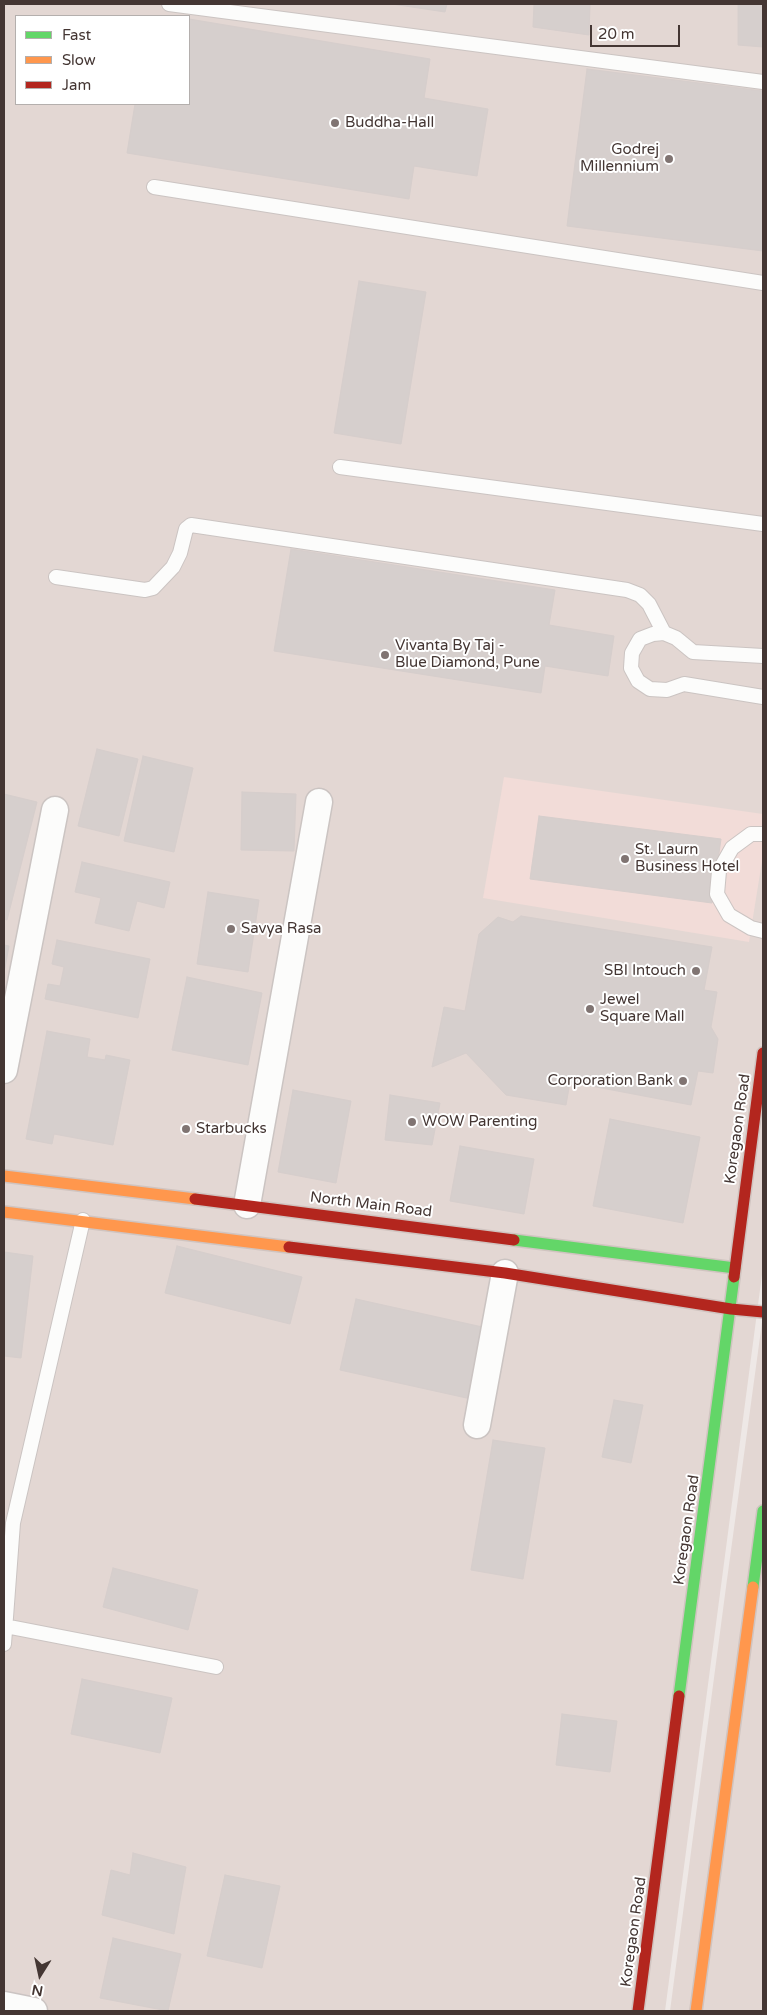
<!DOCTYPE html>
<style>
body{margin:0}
#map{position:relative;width:767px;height:2015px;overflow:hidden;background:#eee8e6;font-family:"Varela Round",sans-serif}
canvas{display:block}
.frame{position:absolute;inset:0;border:5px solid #443633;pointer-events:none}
.legend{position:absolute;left:15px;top:15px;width:175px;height:90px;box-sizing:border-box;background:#fff;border:1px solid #b4afad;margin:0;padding:6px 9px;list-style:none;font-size:15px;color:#443633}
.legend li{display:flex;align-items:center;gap:10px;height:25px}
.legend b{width:25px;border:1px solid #b4afad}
.north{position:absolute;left:15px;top:1950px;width:50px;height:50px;-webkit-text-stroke:4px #fff;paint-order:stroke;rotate:190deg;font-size:14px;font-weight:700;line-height:20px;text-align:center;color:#443633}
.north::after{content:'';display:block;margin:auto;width:18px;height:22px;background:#443633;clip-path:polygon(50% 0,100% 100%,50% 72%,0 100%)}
.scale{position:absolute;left:590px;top:25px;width:90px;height:22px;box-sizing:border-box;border:2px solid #443633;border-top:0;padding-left:6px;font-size:15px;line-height:18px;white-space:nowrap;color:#443633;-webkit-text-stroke:4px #fff;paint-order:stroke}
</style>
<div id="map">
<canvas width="767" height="2015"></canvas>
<div class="frame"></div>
<ul class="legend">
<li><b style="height:6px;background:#63d668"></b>Fast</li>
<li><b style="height:6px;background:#ff974d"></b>Slow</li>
<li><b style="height:6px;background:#b3261e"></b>Jam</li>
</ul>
<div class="north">N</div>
<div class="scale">20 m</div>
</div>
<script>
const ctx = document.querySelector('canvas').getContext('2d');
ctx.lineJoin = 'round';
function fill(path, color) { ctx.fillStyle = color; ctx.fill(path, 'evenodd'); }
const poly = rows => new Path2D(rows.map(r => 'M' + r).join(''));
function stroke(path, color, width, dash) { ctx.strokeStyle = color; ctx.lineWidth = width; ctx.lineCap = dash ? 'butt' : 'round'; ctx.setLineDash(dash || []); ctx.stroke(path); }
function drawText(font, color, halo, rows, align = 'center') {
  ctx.font = font + ' "Varela Round",sans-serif'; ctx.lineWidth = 4; ctx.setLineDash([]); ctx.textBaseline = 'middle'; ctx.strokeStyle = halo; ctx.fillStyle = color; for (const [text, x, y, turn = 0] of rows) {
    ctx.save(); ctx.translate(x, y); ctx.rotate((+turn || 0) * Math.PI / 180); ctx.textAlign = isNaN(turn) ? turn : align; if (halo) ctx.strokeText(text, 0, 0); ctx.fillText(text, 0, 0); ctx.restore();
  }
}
fill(poly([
 [4,4,763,4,763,1267,665,2011,4,2011],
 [16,16,189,16,189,104,16,104],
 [763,1315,763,2011,670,2011,726,1587]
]), '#e3d7d3');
fill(poly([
 [504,777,763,814,763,855,749,942,483,898]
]), '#f2dcd8');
const building = poly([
 [392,4,447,4,445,12,392,4],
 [534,4,590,4,589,35,533,27,534,4],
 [738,4,763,4,763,47,738,45,738,4],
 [189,19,430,59,424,98,488,109,477,176,414,166,409,199,127,153,135,104,189,104,189,19],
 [587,69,763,91,763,251,567,226,587,69],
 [359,281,426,292,401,444,334,433,359,281],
 [291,549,555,590,549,625,614,636,608,676,545,666,541,693,274,651,291,549],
 [97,749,138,759,119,836,78,826,97,749],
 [143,756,193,768,174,852,124,841,143,756],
 [242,792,296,794,294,851,241,850,242,792],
 [4,794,37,802,7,920,4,919,4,794],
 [539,816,721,839,712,903,530,879,539,816],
 [82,862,170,882,164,908,137,901,129,931,95,923,101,898,75,892,82,862],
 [208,892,259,900,248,972,197,964,208,892],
 [521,916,712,947,704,990,717,992,711,1027,718,1039,713,1073,698,1071,691,1105,570,1082,566,1105,506,1095,466,1053,432,1067,444,1007,465,1011,479,934,498,917,513,922,521,916],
 [57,940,150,959,138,1018,45,999,48,984,60,986,64,967,52,964,57,940],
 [4,945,9,946,4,973,4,945],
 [187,977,262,993,248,1065,172,1050,187,977],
 [47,1031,90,1039,87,1057,105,1060,106,1055,130,1060,113,1145,54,1134,52,1144,26,1139,47,1031],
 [293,1090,351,1101,336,1183,278,1172,293,1090],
 [390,1095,440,1103,432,1145,385,1140,390,1095],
 [610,1119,700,1137,683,1223,593,1206,610,1119],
 [460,1146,534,1159,524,1214,450,1201,460,1146],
 [177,1246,302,1277,290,1324,165,1293,177,1246],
 [4,1252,33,1256,21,1358,4,1356,4,1252],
 [356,1299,487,1328,471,1399,340,1370,356,1299],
 [614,1400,643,1405,631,1463,602,1457,614,1400],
 [493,1440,545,1448,523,1579,471,1570,493,1440],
 [113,1568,198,1590,188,1630,103,1607,113,1568],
 [82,1679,172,1698,160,1753,71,1734,82,1679],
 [562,1714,617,1721,610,1772,556,1765,562,1714],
 [133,1853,186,1867,174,1934,102,1915,111,1870,130,1875,133,1853],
 [225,1875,280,1886,262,1968,207,1956,225,1875],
 [113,1938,181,1954,168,2011,100,1998,113,1938]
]);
fill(building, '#d6cfcd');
stroke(building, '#d6cecc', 1);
const lane = poly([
 [169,4,763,82],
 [154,187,763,283],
 [340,467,763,524],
 [56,577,145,590,153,588,173,567,180,553,186,529,191,525,627,590,640,595,649,604,664,633],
 [763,656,693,652,676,638,664,633,653,634,640,639,632,653,631,668,638,681,650,689,667,690,684,684,763,697],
 [763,834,751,834,732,848,719,871,717,894,729,915,751,928,763,931],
 [5,1626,216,1667],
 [4,1644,13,1523,83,1220]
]);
const street = poly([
 [4,1070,55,810],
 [247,1205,319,802],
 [477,1425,505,1273],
 [4,2005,34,2011]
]);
const fast = poly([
 [514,1240,735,1268],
 [753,1587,763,1511],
 [679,1696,734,1277]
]);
const slow = poly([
 [4,1176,195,1199],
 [4,1212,289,1247],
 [696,2011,753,1587]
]);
const jam = poly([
 [195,1199,514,1240],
 [289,1247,505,1273,731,1309,763,1312],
 [734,1277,763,1053],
 [638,2011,679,1696]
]);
stroke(lane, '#cbc4c2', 16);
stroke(street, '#cbc4c2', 29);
stroke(fast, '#d0c4c0', 14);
stroke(slow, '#d0c4c0', 14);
stroke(jam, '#d0c4c0', 14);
stroke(lane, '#fcfcfb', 14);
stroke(street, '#fcfcfb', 26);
stroke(fast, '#63d668', 11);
stroke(slow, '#ff974d', 11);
stroke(jam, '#b3261e', 11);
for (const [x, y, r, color] of [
 [335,123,5,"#807472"],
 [669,159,5,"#807472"],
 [385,655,5,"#807472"],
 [625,859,5,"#807472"],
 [231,929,5,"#807472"],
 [696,971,5,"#807472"],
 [590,1009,5,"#807472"],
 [683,1081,5,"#807472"],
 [412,1122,5,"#807472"],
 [186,1129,5,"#807472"]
]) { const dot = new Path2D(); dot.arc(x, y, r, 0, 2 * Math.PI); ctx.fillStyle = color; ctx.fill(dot); stroke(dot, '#fff', 2); }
drawText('15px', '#443633', '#fff', [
 ["Buddha-Hall",345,123],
 ["Godrej",659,150,"right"],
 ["Millennium",659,167,"right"],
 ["Vivanta By Taj -",395,646],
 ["Blue Diamond, Pune",395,663],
 ["St. Laurn",635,850],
 ["Business Hotel",635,867],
 ["Savya Rasa",241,929],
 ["SBI Intouch",686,971,"right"],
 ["Jewel",600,1000],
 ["Square Mall",600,1017],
 ["Corporation Bank",673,1081,"right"],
 ["WOW Parenting",422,1122],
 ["Starbucks",196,1129]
], 'left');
drawText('15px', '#443633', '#fff', [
 ["Koregaon Road",738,1129,-82],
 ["North Main Road",371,1205,7],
 ["Koregaon Road",687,1530,-82],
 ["Koregaon Road",634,1932,-82]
]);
</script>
